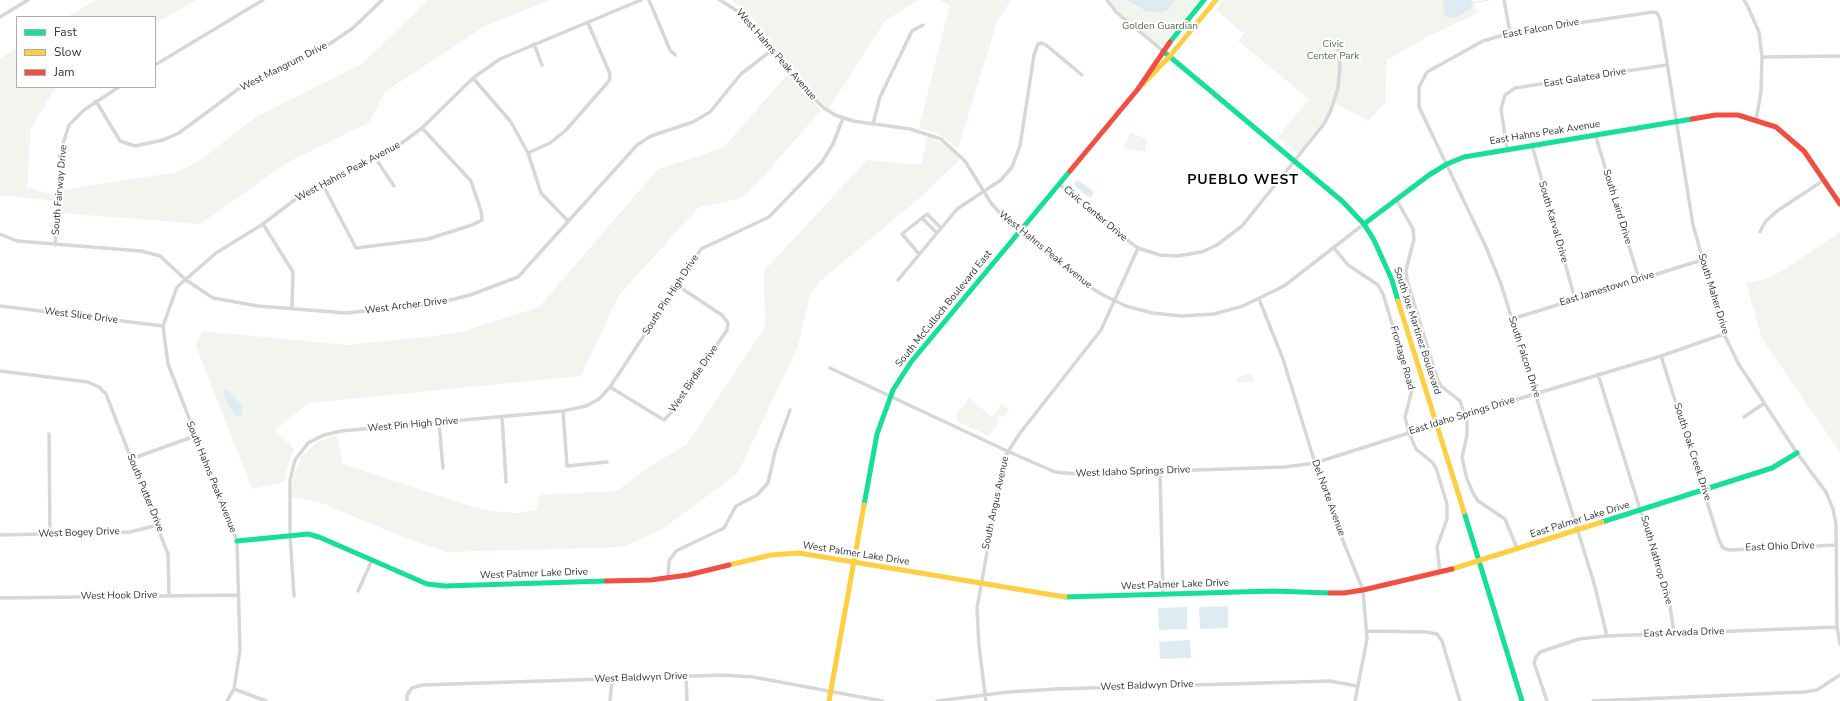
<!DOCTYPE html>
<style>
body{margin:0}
#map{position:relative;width:1840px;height:701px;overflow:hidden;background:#fff;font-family:"Nunito Sans",sans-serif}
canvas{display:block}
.legend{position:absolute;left:16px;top:16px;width:140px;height:72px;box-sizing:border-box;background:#fff;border:1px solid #adadad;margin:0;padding:5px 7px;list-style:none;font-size:12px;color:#333}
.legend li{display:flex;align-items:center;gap:8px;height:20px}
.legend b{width:20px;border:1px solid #adadad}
</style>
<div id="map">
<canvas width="1840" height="701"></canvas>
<ul class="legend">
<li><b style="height:5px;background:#16e098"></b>Fast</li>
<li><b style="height:5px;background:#ffcf43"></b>Slow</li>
<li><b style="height:5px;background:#f24e42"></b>Jam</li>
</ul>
</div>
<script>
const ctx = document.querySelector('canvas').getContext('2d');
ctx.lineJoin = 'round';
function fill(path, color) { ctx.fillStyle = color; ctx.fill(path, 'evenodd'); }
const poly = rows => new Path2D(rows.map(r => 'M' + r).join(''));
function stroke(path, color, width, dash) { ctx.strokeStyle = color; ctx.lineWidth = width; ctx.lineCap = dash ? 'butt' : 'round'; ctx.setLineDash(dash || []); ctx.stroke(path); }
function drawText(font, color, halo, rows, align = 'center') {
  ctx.font = font + ' "Nunito Sans",sans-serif'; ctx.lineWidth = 4; ctx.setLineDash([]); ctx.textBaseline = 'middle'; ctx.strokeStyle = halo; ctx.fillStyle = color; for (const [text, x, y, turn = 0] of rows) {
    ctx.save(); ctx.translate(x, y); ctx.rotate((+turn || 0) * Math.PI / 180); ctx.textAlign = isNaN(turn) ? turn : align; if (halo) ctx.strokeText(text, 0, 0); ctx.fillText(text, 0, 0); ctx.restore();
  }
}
fill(poly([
 [96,0,196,0,155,24,155,17,67,17],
 [428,0,551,0,485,26,385,92,370,122,288,162,200,224,60,213,61,190,172,173,188,167,206,156,254,118,362,64],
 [731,0,918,0,885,21,829,108,812,95,801,81,753,18],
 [940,0,1011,0,997,22,958,148,937,133,919,128,950,5],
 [1110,0,1126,0,1138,8,1153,13,1168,10,1176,0,1202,0,1164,44,1159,46,1116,10],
 [1223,0,1473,0,1478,13,1433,34,1387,60,1385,103,1368,121,1334,103,1324,124,1299,155,1278,137,1309,99,1238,41,1244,34,1216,10],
 [17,47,17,87,56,87,31,128,27,187,55,196,55,201,0,195,0,59],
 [788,74,821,110,763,177,740,199,699,207,619,295,581,376,309,403,275,430,294,449,288,465,284,482,252,489,196,346,202,331,347,345,434,336,464,331,539,307,658,169,723,148],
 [1131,133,1147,139,1145,152,1123,148],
 [928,137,948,147,960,159,922,196,819,282,810,295,798,346,738,473,664,528,623,547,447,552,403,537,319,502,292,497,293,478,301,457,317,442,337,435,343,464,467,505,491,511,516,513,536,510,540,495,617,491,648,468,687,444,765,327,764,271,867,160,921,165],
 [1840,232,1840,452,1762,339,1746,283,1765,279,1782,271],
 [1252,373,1253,382,1237,383,1237,377],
 [969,398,992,417,1002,403,1009,410,1004,417,1000,415,997,419,1000,421,989,436,957,421,956,416]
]), '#f1f5ed');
fill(poly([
 [1126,0,1176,0,1168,10,1158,13,1145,11],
 [1443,0,1471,0,1472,8,1457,17,1451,18,1446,17,1444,13],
 [1077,180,1092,190,1093,193,1091,197,1088,197,1075,186,1074,183],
 [226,389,242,405,242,415,236,416,231,409,223,393],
 [1228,606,1228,628,1200,629,1199,607],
 [1187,607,1187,629,1159,630,1158,608],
 [1190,640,1191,658,1160,659,1159,642]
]), '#ddebf3');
stroke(poly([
 [1472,3,1489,0]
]), '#ddebf3', 1);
stroke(poly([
 [649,0,670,50,675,55],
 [720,0,742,14,803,88,824,108,835,115,853,121,910,129,941,139,965,161,991,203,1007,221,1083,283,1105,296,1126,306,1152,313,1182,316,1214,314,1243,306,1284,286,1364,224],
 [1107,0,1116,12,1163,51],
 [1504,0,1510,33],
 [1744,0,1748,7,1759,32,1762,57,1761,92,1756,120],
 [0,17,28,0],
 [534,44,542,65],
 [1762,57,1840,56],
 [155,65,263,0],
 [473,78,511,122,528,153,541,193,568,221],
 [96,101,120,141,135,146,163,140,179,133,241,87,328,45,353,28,382,0],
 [873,124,880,97,912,31,923,25],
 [1595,134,1639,279],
 [1532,145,1575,299],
 [1507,149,1501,109,1505,95,1515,88,1666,65],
 [528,153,550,143,566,130,609,81,610,74,588,23],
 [376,159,394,186],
 [1059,184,1105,224,1138,248,1160,255,1177,256,1202,252,1217,245,1242,226,1324,124,1331,110,1338,88,1340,66,1337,42],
 [323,185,356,248,428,239,472,225,482,220,481,211,471,181,422,128],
 [1396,199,1413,229,1414,239,1406,270,1407,280,1437,378,1441,386,1460,401,1467,422,1467,435,1462,458,1467,479,1473,493,1478,501,1505,519,1517,548],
 [922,218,937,233],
 [263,224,293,272,292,308],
 [1760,232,1765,222,1777,211,1824,180],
 [0,234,17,241,141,251,160,256,186,280,213,298,258,306,346,313,439,303,470,295,518,277,637,145,651,136,693,122,710,112,741,74,772,50],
 [55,245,63,144,69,125,84,110,119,87],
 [1334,248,1348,265,1378,285,1383,294,1412,390,1405,417,1409,433,1416,449,1432,462,1436,468,1447,504,1447,519,1437,547,1440,572],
 [919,254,902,234,927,214,941,228],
 [898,280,957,209,1001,180,1012,167,1020,146,1034,55,1038,44,1041,43,1046,45,1082,75],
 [1259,299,1283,359,1326,499,1363,590,1367,639,1355,701],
 [0,306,163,326],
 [1512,319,1702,260],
 [1661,356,1719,540,1723,548,1730,550,1837,545],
 [830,368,1007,451,1055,472,1077,474,1285,467,1315,463,1465,415,1661,356,1724,334],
 [0,371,88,382,99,387,106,394,168,554,169,595],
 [1598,374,1670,606,1674,633],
 [610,387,664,420,671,413,727,330,728,323,722,315,678,286],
 [563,411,567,466,607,462],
 [502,417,506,482],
 [1744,417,1763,404],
 [439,423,443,468],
 [49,434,50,533],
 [131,459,195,436],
 [1160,472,1163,595],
 [0,535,130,532,158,525],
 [668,578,669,561,676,551,724,528,736,506,757,495,768,483,775,452,790,410],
 [358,591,372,560],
 [294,596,290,535,290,480,295,460,308,443,324,435,341,431,563,411,586,406,599,399,610,387,701,249,769,217,822,162,833,144,843,118],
 [0,598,239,595],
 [1367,631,1426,632,1437,634,1442,641,1460,701],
 [1607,636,1594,583,1501,284,1486,247,1419,107,1419,87,1427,72,1483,41,1510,33,1653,12,1657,13,1660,19,1693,225,1724,334,1738,363,1797,453,1826,492,1833,509,1836,524,1837,627,1840,644],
 [686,677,687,701],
 [234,689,266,701],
 [227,701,234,689,240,650,237,541,168,364,163,326,177,287,216,253,263,224,301,195,395,148,422,128,473,78,500,59,641,0],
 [407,701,407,695,412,688,422,685,723,675,753,677,882,701],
 [610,701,612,680],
 [937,701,1008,692,1056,689,1330,681,1357,686],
 [986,701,979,646,977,608,1004,458,1020,433,1101,330,1138,248],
 [1547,701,1534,663,1536,657,1540,652,1579,639,1607,636,1837,627],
 [1593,701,1804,692,1817,690,1840,675]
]), '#d7d7d7', 3.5);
stroke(poly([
 [1170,42,1204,0],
 [1163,51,1342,201,1364,224,1374,240,1392,280,1398,301],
 [1364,224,1429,175,1447,164,1464,157,1692,119],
 [864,505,877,434,893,390,911,362,1070,171],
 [1464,512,1522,701],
 [1602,522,1772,468,1797,453],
 [237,541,308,534,319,537,427,584,445,586,606,581],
 [1065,597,1273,591,1330,593]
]), '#16e098', 5);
stroke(poly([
 [1143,84,1170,56,1216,0],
 [1398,301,1464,512],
 [729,565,771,555,799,553,1065,597],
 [1452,569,1602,522],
 [829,701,864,505]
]), '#ffcf43', 5);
stroke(poly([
 [1692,119,1716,115,1738,115,1776,127,1804,151,1840,204],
 [1070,171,1138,89,1170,42],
 [606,581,651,580,688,575,729,565],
 [1330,593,1344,593,1363,590,1452,569]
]), '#f24e42', 5);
drawText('10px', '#56703f', '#fff', [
 ["Golden Guardian",1160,27],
 ["Civic",1333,45],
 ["Center Park",1333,57]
]);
drawText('10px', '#333', '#fff', [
 ["East Falcon Drive",1541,29,-10],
 ["West Hahns Peak Avenue",776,55,49],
 ["West Mangrum Drive",284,67,-27],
 ["East Galatea Drive",1585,78,-9],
 ["East Hahns Peak Avenue",1545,133,-9],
 ["West Hahns Peak Avenue",348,172,-28],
 ["South Fairway Drive",60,190,-85],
 ["South Laird Drive",1617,207,73],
 ["Civic Center Drive",1095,214,40],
 ["South Karval Drive",1553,222,74],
 ["West Hahns Peak Avenue",1045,250,39],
 ["East Jamestown Drive",1607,289,-17],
 ["South Maher Drive",1713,294,73],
 ["South Pin High Drive",671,295,-57],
 ["West Archer Drive",406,306,-7],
 ["South McCulloch Boulevard East",944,309,-51],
 ["West Slice Drive",81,316,7],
 ["South Joe Martinez Boulevard",1417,331,72],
 ["South Falcon Drive",1524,357,72],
 ["Frontage Road",1402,358,74],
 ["West Birdie Drive",694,379,-56],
 ["East Idaho Springs Drive",1462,416,-17],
 ["West Pin High Drive",413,425,-5],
 ["South Oak Creek Drive",1692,452,72],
 ["West Idaho Springs Drive",1133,472,-2],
 ["South Hahns Peak Avenue",211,477,68],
 ["South Putter Drive",145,493,68],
 ["Del Norte Avenue",1328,498,70],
 ["South Angus Avenue",996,503,-78],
 ["East Palmer Lake Drive",1580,520,-17],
 ["West Bogey Drive",79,533,-2],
 ["East Ohio Drive",1780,547,-2],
 ["West Palmer Lake Drive",856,554,9],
 ["South Nathrop Drive",1656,560,74],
 ["West Palmer Lake Drive",534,574,-2],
 ["West Palmer Lake Drive",1175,585,-2],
 ["West Hook Drive",119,596,-1],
 ["East Arvada Drive",1684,633,-2],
 ["West Baldwyn Drive",641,678,-2],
 ["West Baldwyn Drive",1147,686,-2]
]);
ctx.letterSpacing = '1px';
drawText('bold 14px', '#000', '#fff', [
 ["PUEBLO WEST",1243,181]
]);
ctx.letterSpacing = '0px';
</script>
